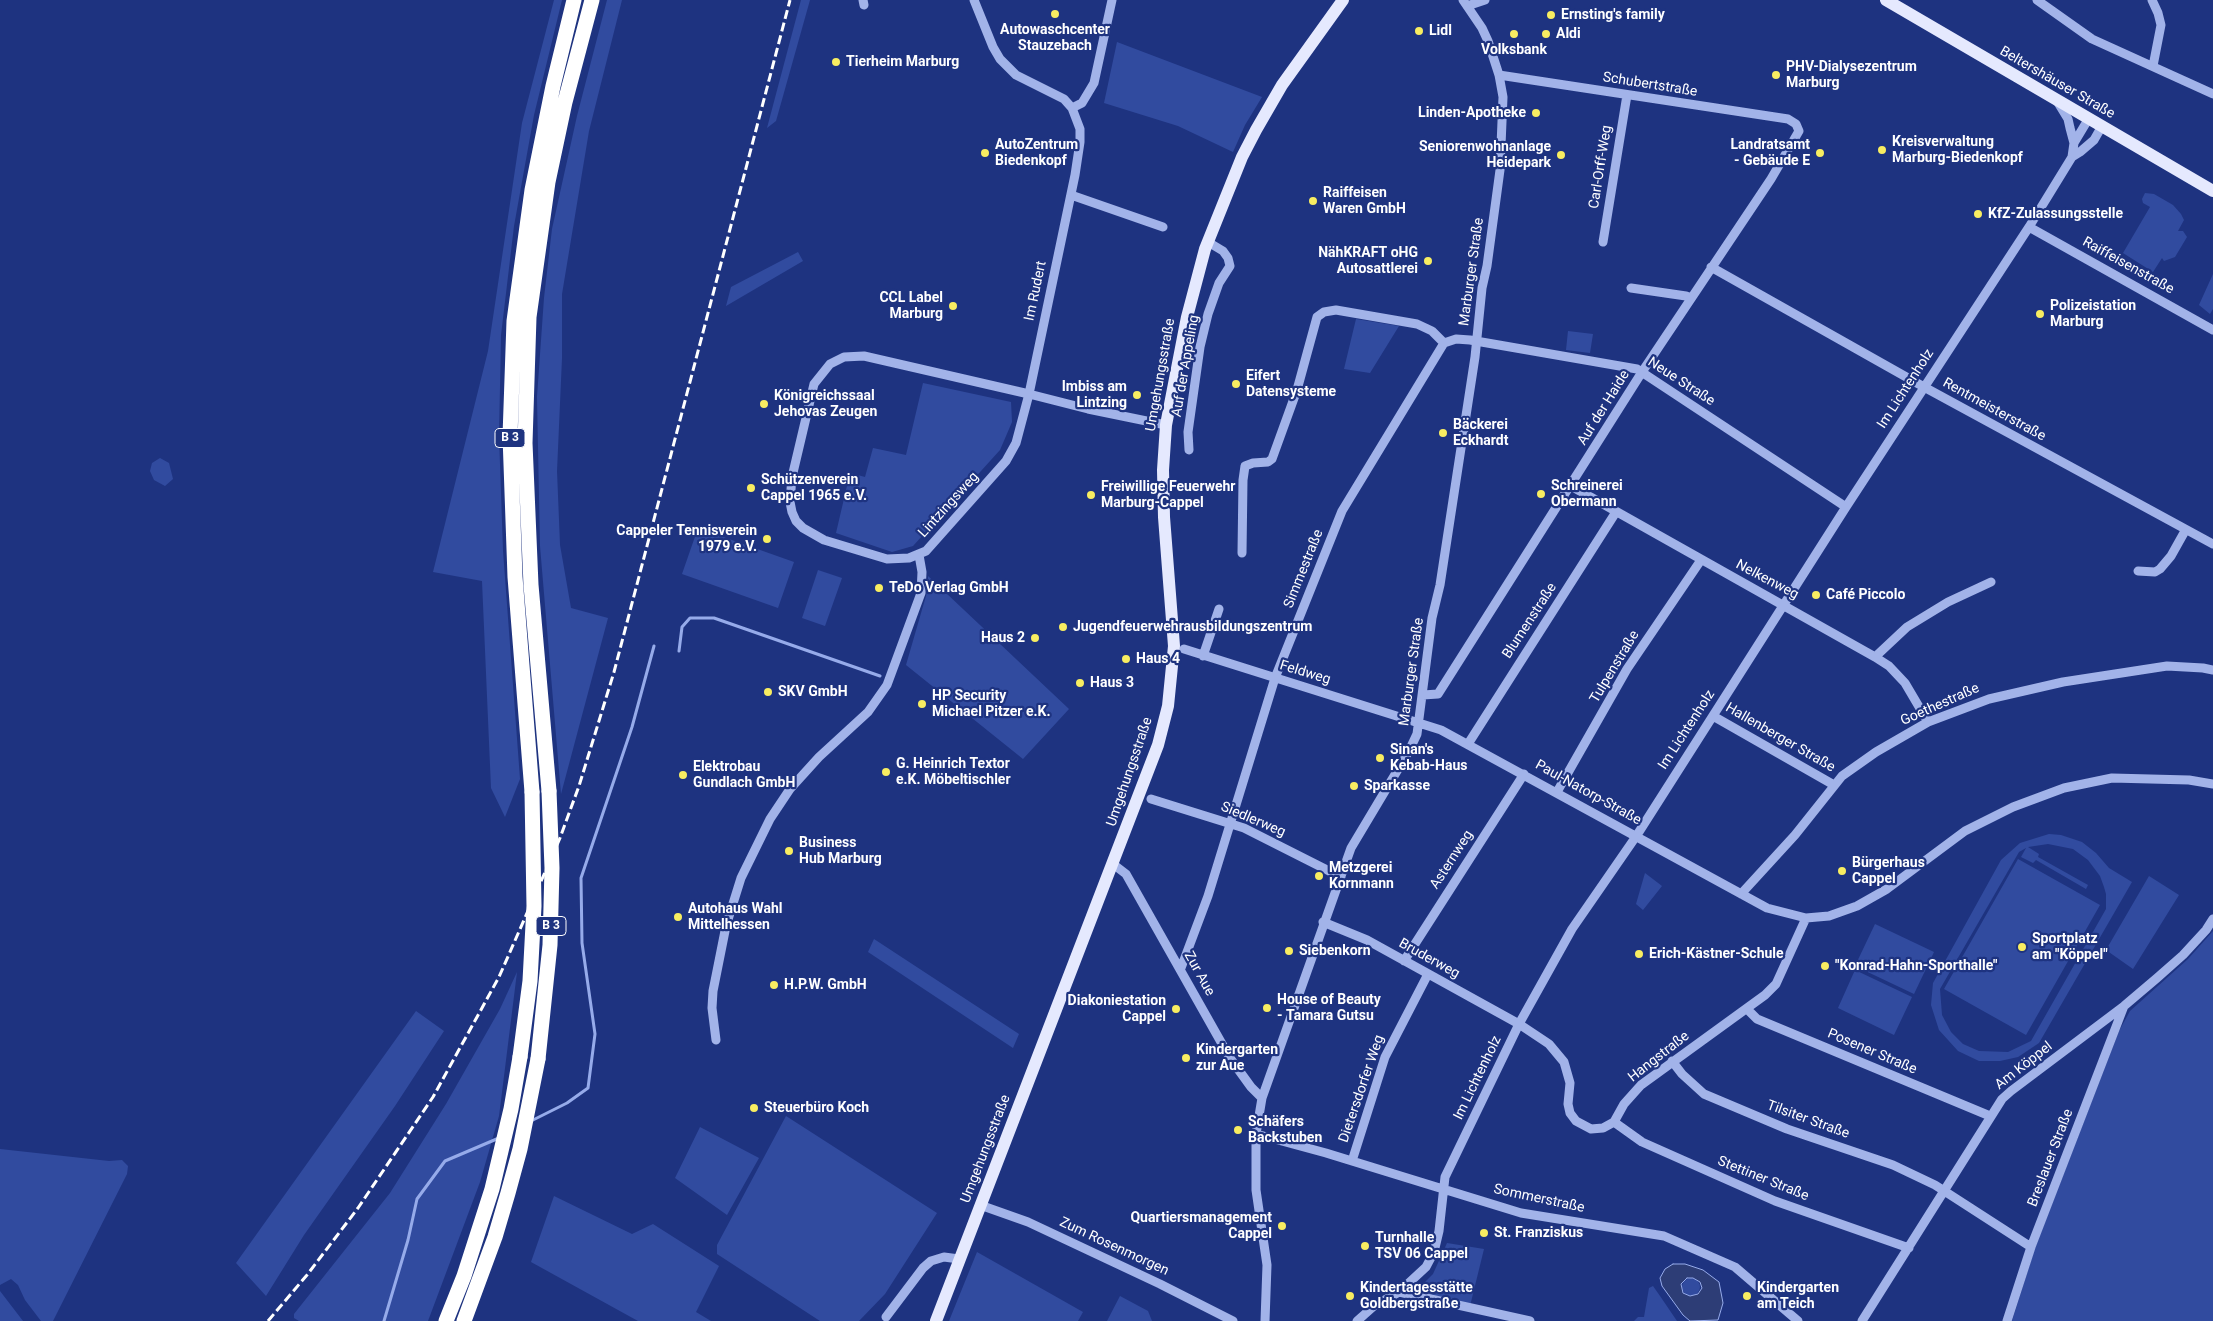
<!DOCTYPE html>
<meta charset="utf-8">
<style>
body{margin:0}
canvas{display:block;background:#1e3380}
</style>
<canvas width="2213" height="1321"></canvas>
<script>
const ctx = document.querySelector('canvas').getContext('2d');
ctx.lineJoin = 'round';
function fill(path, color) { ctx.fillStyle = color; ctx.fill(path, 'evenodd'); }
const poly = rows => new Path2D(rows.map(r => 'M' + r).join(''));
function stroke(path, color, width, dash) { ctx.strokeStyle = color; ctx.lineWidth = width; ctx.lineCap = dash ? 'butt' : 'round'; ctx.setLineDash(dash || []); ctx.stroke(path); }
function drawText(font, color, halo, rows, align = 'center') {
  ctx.font = font + ' Roboto,sans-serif'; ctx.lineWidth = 4.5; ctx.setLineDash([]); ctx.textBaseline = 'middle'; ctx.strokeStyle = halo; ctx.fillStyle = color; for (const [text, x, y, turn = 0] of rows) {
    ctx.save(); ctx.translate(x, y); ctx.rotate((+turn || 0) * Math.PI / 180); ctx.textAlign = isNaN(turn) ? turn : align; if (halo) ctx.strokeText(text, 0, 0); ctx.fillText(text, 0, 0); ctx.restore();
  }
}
fill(poly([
 [554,0,562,0,534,115,514,226,501,335,499,436,503,551,520,779,505,817,491,788,482,581,433,572,488,351,522,123],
 [607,0,622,0,589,131,562,294,562,358,557,471,560,545,571,608,608,618,561,794,540,546,537,397,544,298,552,229,577,116],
 [801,0,810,0,776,121,767,128],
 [1117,42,1262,97,1245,125,1233,152,1178,126,1104,103],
 [2145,193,2154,194,2173,205,2181,214,2184,220,2178,231,2183,231,2187,237,2175,257,2164,261,2162,258,2153,272,2123,253,2150,207,2143,203,2142,199],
 [798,252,803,261,726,306,731,287],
 [2213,274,2213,309,2210,314,2199,305],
 [1356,319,1399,326,1370,373,1344,369],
 [1568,331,1593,334,1590,353,1566,350],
 [923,383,1011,402,1012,422,1000,450,913,546,892,552,836,533,850,473,865,477,873,448,906,455],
 [160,458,169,463,173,479,165,486,154,480,150,471,152,463],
 [698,528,794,562,778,608,682,574],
 [818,570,842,578,825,626,802,618],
 [928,576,1069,709,1023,759,906,665,928,589],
 [2049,834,2061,835,2082,842,2096,853,2109,868,2132,882,2039,1043,2018,1057,2000,1061,1979,1061,1958,1051,1939,1030,1931,1005,1933,983,2001,860,2020,843],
 [2048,844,2073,849,2088,860,2100,876,2104,887,2106,894,2106,909,2031,1041,2008,1052,1979,1051,1963,1044,1951,1032,1942,1015,1940,989,2019,852,2026,848,2021,857,2033,863,2036,860,2086,889,2088,885,2038,857,2039,854,2028,847],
 [2018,859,2100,905,2026,1035,1944,989],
 [1645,873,1662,886,1643,910,1636,904],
 [2149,876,2179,895,2133,969,2106,950],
 [1875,924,1934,952,1914,994,1855,966],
 [2213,931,2213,1321,2012,1321,2035,1248,2119,1031,2130,1011,2188,959],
 [874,939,1019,1034,1013,1048,868,952],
 [1855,970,1912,997,1894,1035,1838,1008],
 [517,972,499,1116,480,1182,428,1321,299,1321,294,1318,294,1314,390,1193,446,1104,500,1009],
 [416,1011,444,1031,395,1106,304,1235,266,1296,236,1263],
 [786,1116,937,1213,885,1294,859,1321,820,1321,717,1254,717,1245],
 [700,1127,759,1158,727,1215,675,1178],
 [0,1149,109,1161,122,1160,128,1166,127,1174,53,1321,41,1321,25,1300,18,1285,11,1279,0,1285],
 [554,1196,632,1234,653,1224,719,1266,696,1312,711,1321,638,1321,531,1262],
 [1447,1243,1484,1249,1470,1306,1413,1294,1433,1274],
 [977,1252,1083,1312,1078,1321,949,1321],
 '1682 1287a9 9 0 1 1 18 0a9 9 0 1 1-18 0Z',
 [1653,1286,1660,1296,1677,1321,1634,1321,1638,1317,1644,1317,1649,1288],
 [0,1291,23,1321,0,1321],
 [1120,1296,1148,1311,1152,1321,1107,1321]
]), '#314b9f');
const water = poly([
 [1673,1264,1685,1264,1703,1270,1719,1282,1723,1303,1718,1320,1690,1321,1683,1315,1662,1286,1660,1278,1665,1269,1673,1264],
 [1687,1278,1693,1278,1700,1282,1702,1288,1698,1294,1690,1296,1683,1293,1681,1284,1687,1278]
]);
fill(water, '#2d3d76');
stroke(water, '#96abea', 1);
stroke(poly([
 [679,651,682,627,690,618,714,618,880,676],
 [531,1121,567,1103,588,1088,595,1034,582,943,581,878,632,727,654,646],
 [384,1321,408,1240,417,1199,445,1161,499,1138]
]), '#96abea', 3);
stroke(poly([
 [863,0,864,5],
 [974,0,993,47,1000,59,1016,75,1064,99,1072,108,1080,129,1080,142,1075,175,1029,394,1016,443,1006,461,926,551,909,558,887,559,824,540,803,528,796,521,792,512,790,502,792,477,814,384,830,364,844,357,864,356,1029,394,1088,409,1166,425],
 [2037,0,2092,39,2213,94],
 [2152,0,2158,13,2161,25,2153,66],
 [1467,6,1485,0],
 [1072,108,1082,103,1094,83,1112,0],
 [2074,143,2089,118],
 [2072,157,2080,152,2094,140,2102,126],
 [1071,195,1163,227],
 [2029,227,2213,330],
 [1603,242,1627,95],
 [1711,267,1924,387,2213,544],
 [1631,288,1686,296,1691,298],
 [1189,450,1188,432,1200,347,1208,314,1219,283,1230,266,1228,258,1223,251,1208,242],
 [1571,486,1875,657,1889,666,1905,683,1928,722],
 [1242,553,1243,480,1245,466,1253,463,1268,462,1272,459,1297,390,1317,317,1324,312,1336,310,1417,324,1432,331,1444,343],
 [2138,571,2155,572,2160,569,2171,556,2185,531],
 [1184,649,1441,730,1767,908,1806,918,1829,916,1857,906,1887,889,1965,831,2013,807,2064,788,2112,778,2189,780,2213,784],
 [1203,656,1219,609],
 [1875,657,1907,627,1948,602,1991,582],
 [1423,695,1438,694,1642,372,1771,179,1799,131,1796,124,1788,119,1499,75],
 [1713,716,1834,785],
 [1468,744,1616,512],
 [1557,792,1627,669,1701,560],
 [1151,799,1244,828,1341,877],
 [1113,864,1126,874,1230,1058,1251,1087,1262,1098],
 [1741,894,1795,835,1842,776,1876,752,1928,722,1989,699,2063,682,2167,666,2203,668,2213,670],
 [1323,922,1367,940,1519,1024,1549,1044,1564,1062,1570,1083,1568,1104,1570,1113,1576,1121,1591,1129,1603,1128,1614,1122,1624,1104,1641,1085,1765,995,1776,984,1806,918],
 [1404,961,1524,774],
 [1181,968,1208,896,1275,678,1342,511,1444,343,1456,339,1470,340,1637,369,1846,507],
 [1747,1009,1757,1019,1990,1116],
 [716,1040,712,1008,713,991,726,926,741,878,770,819,790,789,819,757,868,712,887,685,921,593,922,572,919,555],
 [1672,1061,1682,1074,1704,1094,1787,1129,1893,1165,1935,1185,2031,1247],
 [1614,1122,1642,1142,1775,1201,1909,1248],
 [1256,1134,1326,1153,1521,1213,1664,1236,1735,1267,1798,1321],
 [1352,1161,1385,1057,1428,974],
 [980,1205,1028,1222,1160,1284,1233,1321],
 [1399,1292,1530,1321],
 [886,1317,923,1268,931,1261,944,1257,959,1259],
 [1265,1321,1267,1265,1256,1190,1256,1134,1262,1098,1351,848,1409,751,1417,734,1432,618,1440,585,1475,357,1482,288,1487,266,1500,170,1503,97,1499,75,1488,41,1482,28,1463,0],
 [1357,1321,1374,1306,1399,1292,1426,1267,1434,1252,1439,1231,1445,1177,1519,1024,1572,929,1637,835,1846,507,2029,227,2072,157,2074,143,2070,128,2068,119,2057,101],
 [1862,1321,2002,1099,2011,1091,2124,1006,2157,978,2183,955,2206,930,2213,919],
 [2007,1321,2031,1247,2124,1006]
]), '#a2b3e9', 9);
stroke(poly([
 [1886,0,2213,191],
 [936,1321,1158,745,1168,706,1174,646,1164,517,1163,470,1166,425,1187,317,1205,249,1242,157,1256,130,1282,85,1343,0]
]), '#e5e9fe', 12);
stroke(poly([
 [549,791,531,585,525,443,529,317,548,182,565,102,592,0],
 [532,792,515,577,510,436,514,321,532,190,553,86,574,0],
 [446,1321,464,1276,492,1189,511,1109,520,1057],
 [464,1321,495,1237,508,1193,520,1149,538,1059]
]), '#fff', 15);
stroke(poly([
 [268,1321,307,1275,358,1208,433,1097,499,977,560,838,579,786,614,672,790,0]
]), '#fff', 3, [9, 4]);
stroke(poly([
 [520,1057,530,981,534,906,532,792],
 [538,1059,550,945,552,868,549,791]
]), '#fff', 15);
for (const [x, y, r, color] of [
 [1055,14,5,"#f8ed61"],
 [1551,15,5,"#f8ed61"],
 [1419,31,5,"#f8ed61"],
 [1514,34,5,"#f8ed61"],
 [1546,34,5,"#f8ed61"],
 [836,62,5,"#f8ed61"],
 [1776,75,5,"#f8ed61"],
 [1536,113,5,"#f8ed61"],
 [1882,150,5,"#f8ed61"],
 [985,153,5,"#f8ed61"],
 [1820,153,5,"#f8ed61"],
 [1561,155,5,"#f8ed61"],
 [1313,201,5,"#f8ed61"],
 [1978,214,5,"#f8ed61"],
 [1428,261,5,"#f8ed61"],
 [953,306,5,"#f8ed61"],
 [2040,314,5,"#f8ed61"],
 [1236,384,5,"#f8ed61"],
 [1137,395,5,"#f8ed61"],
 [764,404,5,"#f8ed61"],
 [1443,433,5,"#f8ed61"],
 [751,488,5,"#f8ed61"],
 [1541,494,5,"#f8ed61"],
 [1091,495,5,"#f8ed61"],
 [767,539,5,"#f8ed61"],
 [879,588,5,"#f8ed61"],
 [1816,595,5,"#f8ed61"],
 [1063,627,5,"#f8ed61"],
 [1035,638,5,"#f8ed61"],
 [1126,659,5,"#f8ed61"],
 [1080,683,5,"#f8ed61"],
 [768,692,5,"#f8ed61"],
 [922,704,5,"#f8ed61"],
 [1380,758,5,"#f8ed61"],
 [886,772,5,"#f8ed61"],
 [683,775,5,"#f8ed61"],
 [1354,786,5,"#f8ed61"],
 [789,851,5,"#f8ed61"],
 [1842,871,5,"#f8ed61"],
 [1319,876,5,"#f8ed61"],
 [678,917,5,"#f8ed61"],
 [2022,947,5,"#f8ed61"],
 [1289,951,5,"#f8ed61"],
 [1639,954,5,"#f8ed61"],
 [1825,966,5,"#f8ed61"],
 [774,985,5,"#f8ed61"],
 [1267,1008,5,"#f8ed61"],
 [1176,1009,5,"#f8ed61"],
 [1186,1058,5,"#f8ed61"],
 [754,1108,5,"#f8ed61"],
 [1238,1130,5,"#f8ed61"],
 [1282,1226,5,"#f8ed61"],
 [1484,1233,5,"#f8ed61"],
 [1365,1246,5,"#f8ed61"],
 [1350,1296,5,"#f8ed61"],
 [1747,1296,5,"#f8ed61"]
]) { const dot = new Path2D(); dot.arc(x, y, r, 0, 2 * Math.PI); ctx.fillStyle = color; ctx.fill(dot); stroke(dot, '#1e3380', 2); }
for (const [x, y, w] of [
 [510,438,30],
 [551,926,30]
]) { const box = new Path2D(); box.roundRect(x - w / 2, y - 9.5, w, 19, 4); ctx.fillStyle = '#1e3380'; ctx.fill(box); stroke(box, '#fff', 1); }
drawText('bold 12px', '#fff', null, [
 ["B 3",510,438],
 ["B 3",551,926]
]);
drawText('bold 14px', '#fff', '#1e3380', [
 ["Ernsting's family",1561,15],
 ["Autowaschcenter",1055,30,"center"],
 ["Stauzebach",1055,46,"center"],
 ["Lidl",1429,31],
 ["Aldi",1556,34],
 ["Volksbank",1514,50,"center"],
 ["Tierheim Marburg",846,62],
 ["PHV-Dialysezentrum",1786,67],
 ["Marburg",1786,83],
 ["Linden-Apotheke",1526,113,"right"],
 ["Kreisverwaltung",1892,142],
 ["Marburg-Biedenkopf",1892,158],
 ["AutoZentrum",995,145],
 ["Biedenkopf",995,161],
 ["Landratsamt",1810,145,"right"],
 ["- Gebäude E",1810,161,"right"],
 ["Seniorenwohnanlage",1551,147,"right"],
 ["Heidepark",1551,163,"right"],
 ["Raiffeisen",1323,193],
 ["Waren GmbH",1323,209],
 ["KfZ-Zulassungsstelle",1988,214],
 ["NähKRAFT oHG",1418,253,"right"],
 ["Autosattlerei",1418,269,"right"],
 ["CCL Label",943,298,"right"],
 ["Marburg",943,314,"right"],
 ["Polizeistation",2050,306],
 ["Marburg",2050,322],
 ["Eifert",1246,376],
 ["Datensysteme",1246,392],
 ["Imbiss am",1127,387,"right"],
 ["Lintzing",1127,403,"right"],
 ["Königreichssaal",774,396],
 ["Jehovas Zeugen",774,412],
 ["Bäckerei",1453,425],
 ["Eckhardt",1453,441],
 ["Schützenverein",761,480],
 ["Cappel 1965 e.V.",761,496],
 ["Schreinerei",1551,486],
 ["Obermann",1551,502],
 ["Freiwillige Feuerwehr",1101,487],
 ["Marburg-Cappel",1101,503],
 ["Cappeler Tennisverein",757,531,"right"],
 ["1979 e.V.",757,547,"right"],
 ["TeDo Verlag GmbH",889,588],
 ["Café Piccolo",1826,595],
 ["Jugendfeuerwehrausbildungszentrum",1073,627],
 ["Haus 2",1025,638,"right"],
 ["Haus 4",1136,659],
 ["Haus 3",1090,683],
 ["SKV GmbH",778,692],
 ["HP Security",932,696],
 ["Michael Pitzer e.K.",932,712],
 ["Sinan's",1390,750],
 ["Kebab-Haus",1390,766],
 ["G. Heinrich Textor",896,764],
 ["e.K. Möbeltischler",896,780],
 ["Elektrobau",693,767],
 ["Gundlach GmbH",693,783],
 ["Sparkasse",1364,786],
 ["Business",799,843],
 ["Hub Marburg",799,859],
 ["Bürgerhaus",1852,863],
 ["Cappel",1852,879],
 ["Metzgerei",1329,868],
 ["Kornmann",1329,884],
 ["Autohaus Wahl",688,909],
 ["Mittelhessen",688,925],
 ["Sportplatz",2032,939],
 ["am \"Köppel\"",2032,955],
 ["Siebenkorn",1299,951],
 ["Erich-Kästner-Schule",1649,954],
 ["\"Konrad-Hahn-Sporthalle\"",1835,966],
 ["H.P.W. GmbH",784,985],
 ["House of Beauty",1277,1000],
 ["- Tamara Gutsu",1277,1016],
 ["Diakoniestation",1166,1001,"right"],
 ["Cappel",1166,1017,"right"],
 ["Kindergarten",1196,1050],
 ["zur Aue",1196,1066],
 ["Steuerbüro Koch",764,1108],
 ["Schäfers",1248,1122],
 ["Backstuben",1248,1138],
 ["Quartiersmanagement",1272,1218,"right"],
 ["Cappel",1272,1234,"right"],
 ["St. Franziskus",1494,1233],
 ["Turnhalle",1375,1238],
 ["TSV 06 Cappel",1375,1254],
 ["Kindertagesstätte",1360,1288],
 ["Goldbergstraße",1360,1304],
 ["Kindergarten",1757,1288],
 ["am Teich",1757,1304]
], 'left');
drawText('14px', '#fff', '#1e3380', [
 ["Beltershäuser Straße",2057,83,30],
 ["Schubertstraße",1650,85,9],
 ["Carl-Orff-Weg",1601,167,-81],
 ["Raiffeisenstraße",2128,266,29],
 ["Marburger Straße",1472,272,-82],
 ["Im Rudert",1036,291,-78],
 ["Auf der Appeling",1186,366,-80],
 ["Umgehungsstraße",1161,375,-80],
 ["Neue Straße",1681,382,33],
 ["Im Lichtenholz",1906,389,-57],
 ["Auf der Haide",1604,408,-58],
 ["Rentmeisterstraße",1994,410,29],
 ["Lintzingsweg",949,505,-48],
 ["Simmestraße",1304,569,-68],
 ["Nelkenweg",1767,580,28],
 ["Blumenstraße",1530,621,-57],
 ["Tulpenstraße",1615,667,-59],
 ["Marburger Straße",1412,672,-82],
 ["Feldweg",1305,673,17],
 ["Goethestraße",1940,705,-24],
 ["Im Lichtenholz",1687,730,-57],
 ["Hallenberger Straße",1780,738,30],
 ["Umgehungsstraße",1130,772,-71],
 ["Paul-Natorp-Straße",1588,793,29],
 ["Siedlerweg",1253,820,23],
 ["Asternweg",1452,860,-57],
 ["Bruderweg",1429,959,29],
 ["Zur Aue",1199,974,61],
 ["Posener Straße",1872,1052,23],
 ["Hangstraße",1659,1057,-38],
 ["Am Köppel",2024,1066,-38],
 ["Im Lichtenholz",1478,1078,-64],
 ["Dietersdorfer Weg",1362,1089,-71],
 ["Tilsiter Straße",1808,1120,20],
 ["Umgehungsstraße",986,1149,-69],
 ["Breslauer Straße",2051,1158,-69],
 ["Stettiner Straße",1763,1179,22],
 ["Sommerstraße",1539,1199,12],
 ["Zum Rosenmorgen",1114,1247,25]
]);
</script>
